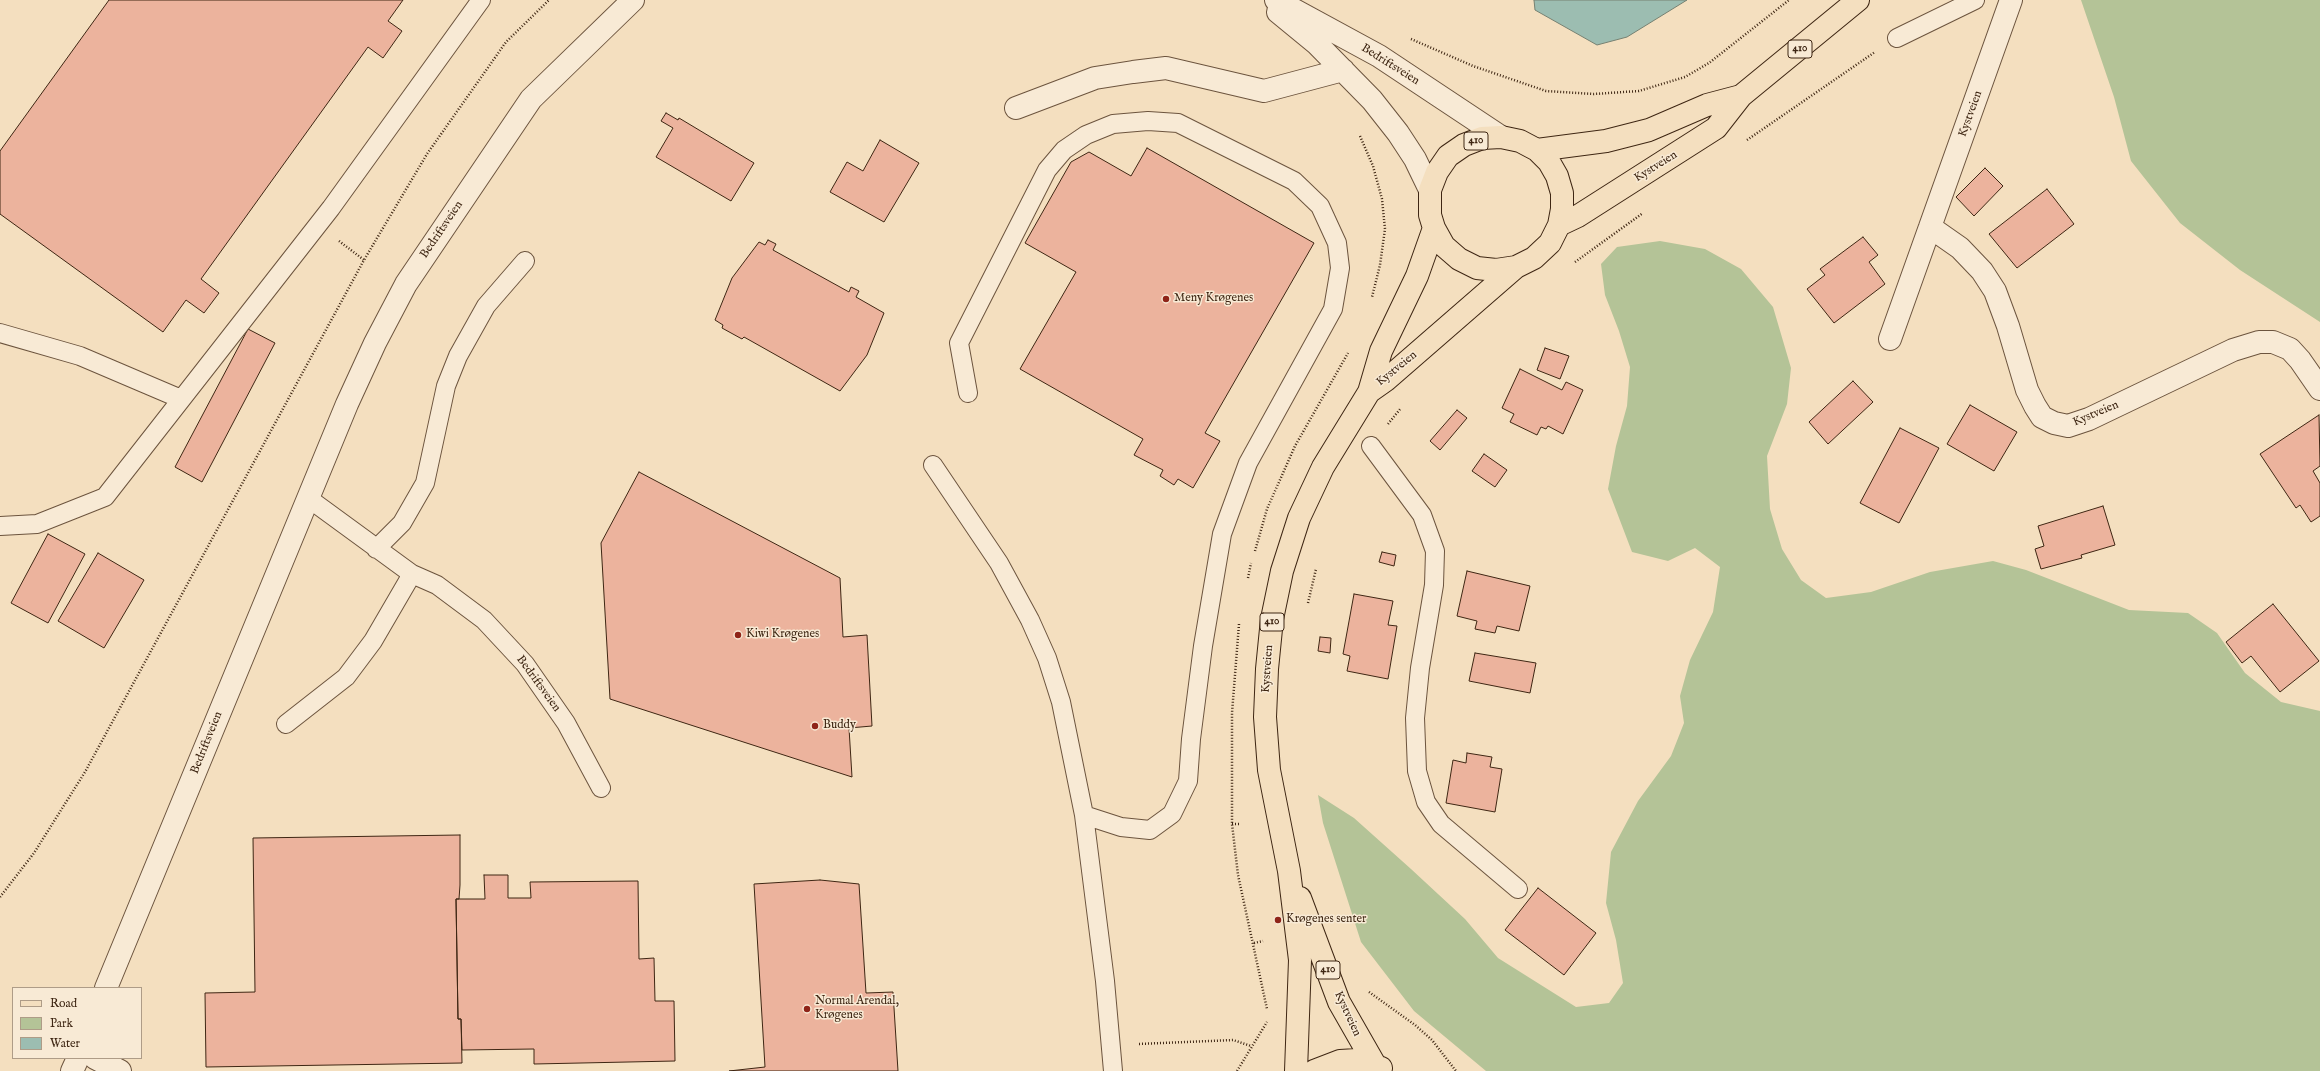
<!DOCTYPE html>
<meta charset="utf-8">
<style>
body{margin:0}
#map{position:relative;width:2320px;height:1071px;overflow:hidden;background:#f4dfbf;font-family:"IM FELL English",serif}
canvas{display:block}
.legend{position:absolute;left:12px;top:987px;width:130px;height:72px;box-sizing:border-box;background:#f8ead5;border:1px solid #ae9c87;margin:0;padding:5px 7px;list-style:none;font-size:12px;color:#3e2613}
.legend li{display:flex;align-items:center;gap:8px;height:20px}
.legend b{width:20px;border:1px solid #ae9c87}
</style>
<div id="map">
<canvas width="2320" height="1071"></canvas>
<ul class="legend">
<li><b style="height:5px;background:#f4dfbf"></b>Road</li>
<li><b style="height:11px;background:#b4c397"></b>Park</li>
<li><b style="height:11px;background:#9cbdb1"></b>Water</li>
</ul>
</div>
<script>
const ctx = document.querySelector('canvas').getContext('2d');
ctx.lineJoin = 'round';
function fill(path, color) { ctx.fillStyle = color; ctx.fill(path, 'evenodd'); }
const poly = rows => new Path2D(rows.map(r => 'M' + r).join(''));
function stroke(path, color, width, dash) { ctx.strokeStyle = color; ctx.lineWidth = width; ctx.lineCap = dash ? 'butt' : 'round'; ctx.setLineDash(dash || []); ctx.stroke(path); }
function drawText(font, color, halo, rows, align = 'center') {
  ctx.font = font + ' "IM FELL English",serif'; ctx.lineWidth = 3; ctx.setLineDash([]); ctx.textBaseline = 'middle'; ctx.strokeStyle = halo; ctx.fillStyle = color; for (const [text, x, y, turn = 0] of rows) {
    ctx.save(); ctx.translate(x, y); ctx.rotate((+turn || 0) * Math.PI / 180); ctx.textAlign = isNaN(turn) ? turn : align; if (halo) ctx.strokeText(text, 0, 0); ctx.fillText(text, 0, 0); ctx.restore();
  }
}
fill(poly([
 [2081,0,2320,0,2320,322,2240,270,2180,223,2131,161,2114,97],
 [1660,241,1705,249,1741,269,1773,307,1791,368,1787,404,1767,456,1770,509,1782,549,1801,580,1826,598,1871,592,1930,572,1993,561,2026,570,2129,610,2188,613,2217,633,2245,673,2281,702,2320,711,2320,1071,1486,1071,1414,1011,1361,942,1323,823,1318,795,1354,818,1411,869,1465,919,1498,958,1576,1007,1609,1003,1623,983,1616,940,1606,903,1611,852,1638,801,1671,756,1684,723,1680,696,1690,660,1713,612,1720,567,1695,548,1668,561,1632,552,1608,489,1616,446,1627,406,1630,367,1619,331,1605,295,1601,264,1617,247]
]), '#b4c397');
const water = poly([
 [1534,0,1687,0,1627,37,1597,45,1535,10,1534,0]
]);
fill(water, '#9cbdb1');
stroke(water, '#768172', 1);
const building = poly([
 [109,0,403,0,388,21,402,31,383,58,368,47,201,279,219,293,204,313,186,300,163,332,0,214,0,151,109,0],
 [666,113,678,120,679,118,754,163,731,201,656,157,673,128,661,121,666,113],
 [880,140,919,163,884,222,830,192,847,162,863,171,880,140],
 [1147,148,1314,243,1205,433,1220,441,1193,488,1178,479,1174,485,1160,476,1163,470,1134,455,1143,439,1020,369,1076,272,1025,243,1071,162,1089,152,1131,176,1147,148],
 [1985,168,2003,186,1974,216,1956,197,1985,168],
 [2047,189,2074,224,2017,268,1989,234,2047,189],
 [1863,237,1878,255,1869,262,1885,284,1834,323,1807,289,1825,275,1820,269,1863,237],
 [768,240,776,244,773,250,849,292,851,287,859,291,856,297,884,313,867,355,840,391,744,337,742,339,722,328,723,325,715,320,732,278,759,242,765,245,768,240],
 [248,329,275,343,202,482,175,467,248,329],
 [1545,348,1569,356,1560,379,1537,370,1545,348],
 [1520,369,1562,390,1566,382,1583,390,1563,434,1548,426,1546,429,1541,427,1537,435,1510,422,1514,414,1502,408,1520,369],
 [1853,381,1873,402,1828,444,1809,422,1853,381],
 [1970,405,2017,432,1994,471,1947,444,1970,405],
 [1457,410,1467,418,1440,450,1430,441,1457,410],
 [2319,415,2320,466,2313,471,2320,483,2320,516,2311,522,2300,505,2296,508,2260,454,2319,415],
 [1900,428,1939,448,1899,523,1860,503,1900,428],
 [1484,454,1507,470,1495,487,1472,471,1484,454],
 [639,472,840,578,843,637,867,635,872,726,849,728,852,777,610,699,601,543,639,472],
 [2103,506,2115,545,2081,555,2082,558,2041,569,2035,549,2044,546,2038,526,2103,506],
 [48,534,85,554,48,623,11,603,48,534],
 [1382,552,1396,555,1394,566,1379,562,1382,552],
 [98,553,144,580,104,648,58,621,98,553],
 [1467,571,1530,586,1519,631,1497,626,1495,633,1475,629,1477,621,1457,616,1467,571],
 [1354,594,1393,601,1388,625,1397,626,1388,679,1347,671,1350,656,1343,654,1354,594],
 [2273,604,2319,661,2280,692,2251,656,2242,663,2226,642,2273,604],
 [1320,637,1331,638,1330,653,1318,651,1320,637],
 [1475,653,1536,663,1530,693,1469,681,1475,653],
 [1467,753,1492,757,1490,767,1502,769,1495,812,1446,803,1453,760,1466,763,1467,753],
 [460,835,460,885,459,899,456,899,458,1019,461,1019,462,1063,206,1067,205,993,255,992,253,838,460,835],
 [484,875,508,875,508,898,531,898,530,882,638,881,639,959,654,958,655,1001,674,1001,675,1061,534,1064,534,1049,462,1050,461,1019,458,1019,456,899,485,899,484,875],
 [820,880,859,884,866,993,893,992,898,1071,729,1071,765,1067,754,884,820,880],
 [1538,888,1596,933,1564,975,1505,930,1538,888]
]);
fill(building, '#ecb39d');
stroke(building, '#3e2613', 1);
const service = poly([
 [1897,38,1975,0],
 [0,333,80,356,181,399],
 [968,393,959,343,1047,170,1064,150,1086,135,1113,124,1148,121,1178,123,1294,181,1320,206,1337,243,1340,268,1333,309,1248,463,1222,534,1203,646,1191,739,1188,781,1172,814,1150,830,1121,827,1084,815],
 [1371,446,1422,515,1435,551,1434,585,1420,668,1415,718,1417,771,1426,802,1441,824,1518,889],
 [933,465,999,563,1030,620,1047,658,1061,702,1084,815,1105,981,1113,1071],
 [0,526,37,524,105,497,331,208,481,0],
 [376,549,402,523,425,483,446,386,458,356,486,306,525,261],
 [412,574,437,585,484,620,525,664,566,723,601,788],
 [286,724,346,677,373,641,412,574,308,498]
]);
const minor = poly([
 [1276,0,1379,56,1501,137],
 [1278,12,1317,44,1372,100,1398,133,1415,159,1430,190],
 [1016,108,1095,78,1133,72,1166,68,1264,91,1343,70],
 [1930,227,1960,248,1982,271,1995,291,2008,326,2027,390,2035,406,2042,417,2054,423,2068,426,2089,419,2233,350,2259,342,2273,342,2290,349,2300,360,2320,389],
 [1890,339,2011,0],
 [106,988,347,404,375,343,406,284,531,99,633,0],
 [95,1058,120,1071],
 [72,1071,78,1058]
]);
const primary = poly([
 [1537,150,1606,141,1649,130,1707,105,1741,96],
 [1559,225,1578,216,1716,128,1741,96,1858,0],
 [1369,392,1386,380,1516,267,1534,258,1550,243,1559,225,1562,209,1562,193,1557,176,1549,162,1537,150,1520,141,1501,137,1482,138,1464,145,1448,156,1437,172,1430,190,1430,215,1434,228,1444,246,1459,259,1477,268,1496,270,1516,267],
 [1300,898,1339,1002,1375,1065],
 [1296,1071,1300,960,1289,871,1269,770,1265,717,1267,669,1272,619,1282,571,1299,518,1323,467,1369,392,1381,351,1417,276,1434,228],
 [1314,1071,1340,1061,1357,1060,1381,1068]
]);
stroke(service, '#6c543e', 20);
stroke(minor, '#6c543e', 24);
stroke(primary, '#3e2613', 24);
stroke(poly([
 [1411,39,1473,66,1546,91,1594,94,1639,91,1685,77,1709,63,1789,0],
 [1360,136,1373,166,1382,199,1385,229,1380,265,1372,297],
 [1747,140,1875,52],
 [339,241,364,260],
 [1575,262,1643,213],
 [1388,424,1401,408],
 [1255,551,1267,509,1295,446,1348,353],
 [1248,578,1251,563],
 [1308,603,1316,569],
 [1239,624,1232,713,1232,824,1238,875,1267,1009],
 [1232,824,1241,824],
 [0,897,34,853,85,772,364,260,427,154,506,42,549,0],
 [1254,943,1263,941],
 [1369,992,1415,1025,1432,1040,1456,1071],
 [1139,1044,1233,1040,1251,1046],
 [1237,1071,1267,1022]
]), '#3e2613', 2.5, [1, 2]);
stroke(service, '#f8ead5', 18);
stroke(minor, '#f8ead5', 22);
stroke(primary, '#f4dfbf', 22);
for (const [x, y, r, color] of [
 [1166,299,4,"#8f2418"],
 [738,635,4,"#8f2418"],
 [815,726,4,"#8f2418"],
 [1278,920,4,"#8f2418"],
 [807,1009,4,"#8f2418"]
]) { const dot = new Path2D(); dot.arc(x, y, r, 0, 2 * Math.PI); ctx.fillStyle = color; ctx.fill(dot); stroke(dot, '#f8ead5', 1.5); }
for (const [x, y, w] of [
 [1800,49,24],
 [1476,141,24],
 [1272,622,24],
 [1328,970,24]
]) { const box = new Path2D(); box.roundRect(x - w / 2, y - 9, w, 18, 3); ctx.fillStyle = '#f8ead5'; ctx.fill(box); stroke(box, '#3e2613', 1); }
drawText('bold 11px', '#3e2613', null, [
 ["410",1800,49],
 ["410",1476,141],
 ["410",1272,622],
 ["410",1328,970]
]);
drawText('12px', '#3e2613', '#f8ead5', [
 ["Bedriftsveien",1390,65,32],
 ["Kystveien",1971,114,-70],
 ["Kystveien",1656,167,-32],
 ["Bedriftsveien",442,230,-56],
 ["Kystveien",1397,369,-39],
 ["Kystveien",2096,414,-23],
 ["Kystveien",1268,669,-86],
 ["Bedriftsveien",538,684,54],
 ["Bedriftsveien",207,743,-68],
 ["Kystveien",1347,1014,65]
]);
drawText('12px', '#3e2613', '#f8ead5', [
 ["Meny Krøgenes",1174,299],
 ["Kiwi Krøgenes",746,635],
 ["Buddy",823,726],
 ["Krøgenes senter",1286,920],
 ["Normal Arendal,",815,1002],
 ["Krøgenes",815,1016]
], 'left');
</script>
